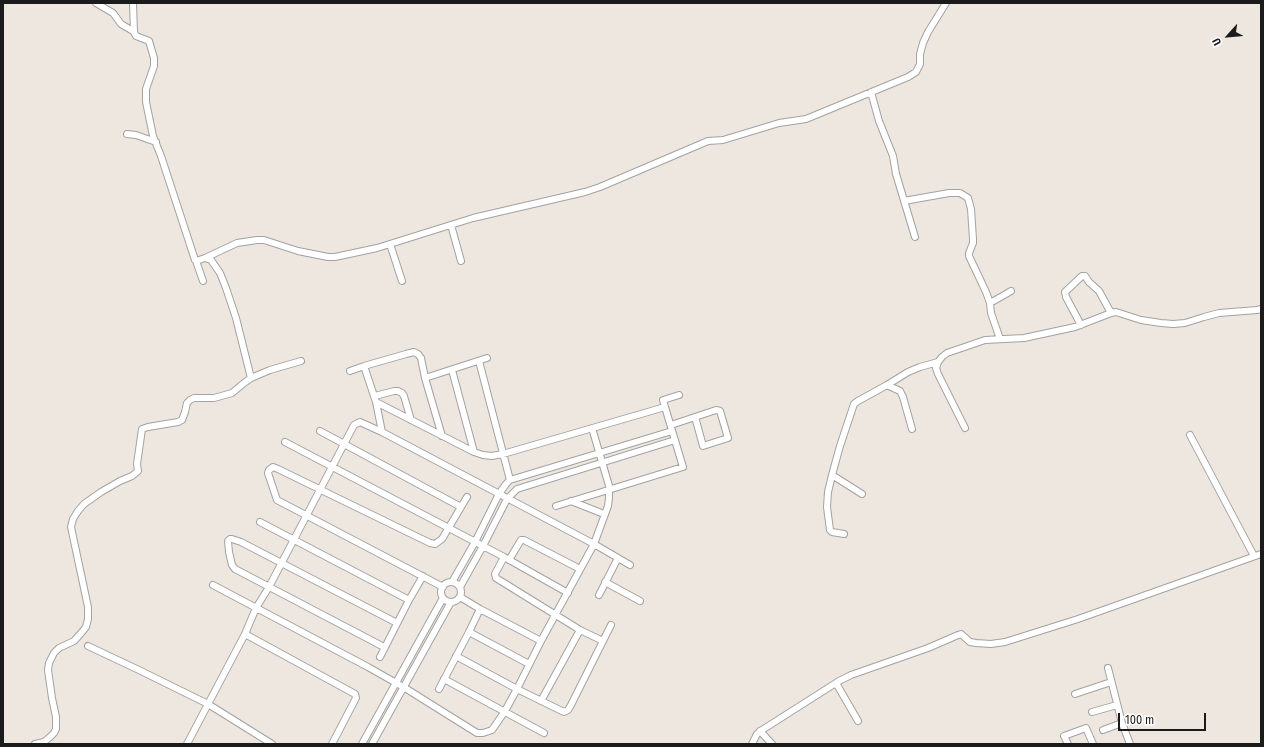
<!DOCTYPE html>
<style>
body{margin:0}
#map{position:relative;width:1264px;height:747px;overflow:hidden;background:#eee7df;font-family:"Fira Sans Condensed",sans-serif}
canvas{display:block}
.frame{position:absolute;inset:0;border:4px solid #1b1b1b;pointer-events:none}
.north{position:absolute;left:1208px;top:16px;width:40px;height:40px;-webkit-text-stroke:3px #fff;paint-order:stroke;rotate:243deg;font-size:11px;font-weight:700;line-height:16px;text-align:center;color:#1b1b1b}
.north::after{content:'';display:block;margin:auto;width:14px;height:18px;background:#1b1b1b;clip-path:polygon(50% 0,100% 100%,50% 72%,0 100%)}
.scale{position:absolute;left:1118px;top:713px;width:88px;height:18px;box-sizing:border-box;border:2px solid #1b1b1b;border-top:0;padding-left:5px;font-size:12px;line-height:14px;white-space:nowrap;color:#1b1b1b;-webkit-text-stroke:3px #fff;paint-order:stroke}
</style>
<div id="map">
<canvas width="1264" height="747"></canvas>
<div class="frame"></div>
<div class="north">U</div>
<div class="scale">100 m</div>
</div>
<script>
const ctx = document.querySelector('canvas').getContext('2d');
ctx.lineJoin = 'round';
const poly = rows => new Path2D(rows.map(r => 'M' + r).join(''));
function stroke(path, color, width, dash) { ctx.strokeStyle = color; ctx.lineWidth = width; ctx.lineCap = dash ? 'butt' : 'round'; ctx.setLineDash(dash || []); ctx.stroke(path); }
const minor = poly([
 [96,3,113,13,121,24,133,31],
 [871,92,879,121,893,156,896,174,915,237],
 [127,134,136,135,156,142],
 [904,201,949,193,960,193,968,198,971,209,973,239,973,243,969,253,969,256,986,292,990,303,991,313,1000,339],
 [451,225,461,261],
 [390,244,402,281],
 [205,258,237,243,257,240,264,240,298,251,328,257,335,257,377,248,473,218,585,192,600,187,708,141,723,140,779,123,806,119,908,77,916,72,920,64,920,54,923,43,928,32,946,3],
 [196,261,203,281],
 [990,303,1006,294,1011,291],
 [1081,325,1066,297,1065,292,1082,276,1085,276,1089,282,1099,291,1111,313],
 [479,361,510,480],
 [452,370,474,452],
 [350,371,364,366,406,354,414,352,418,354,421,358,425,378,442,436],
 [251,378,270,370,301,361],
 [425,378,487,358],
 [887,385,900,391,903,397,912,429],
 [375,396,394,391,398,391,402,393,404,396,411,420],
 [376,402,474,452,483,455,492,456,503,454,665,407,683,467,556,506],
 [665,407,663,400,679,395],
 [671,425,716,410,720,411,728,438,703,446,695,417],
 [592,428,610,489,609,490,609,498,608,506,594,544,630,565],
 [965,428,938,374,936,368,938,362,942,357,947,353,985,340,1024,338,1075,327,1111,313,1116,312,1141,320,1161,323,1173,324,1185,323,1204,317,1219,313,1257,310,1261,309],
 [320,431,461,507],
 [1190,435,1254,556],
 [285,442,504,557,568,593],
 [832,475,862,494],
 [571,501,604,514],
 [260,522,409,600],
 [844,534,832,532,830,530,827,507,828,492,832,475,840,446,854,404,858,401,887,385,908,372,920,367,938,362],
 [504,557,495,574,496,578,580,630,603,641],
 [509,560,521,540,524,540,580,569],
 '441 592a10 10 0 1 1 20 0a10 10 0 1 1-20 0Z',
 [452,582,475,542,499,494,506,484,510,480,672,431],
 [605,582,640,601],
 [213,585,368,667,405,688,477,733,483,733,492,730,505,711,517,689,541,641,594,544,382,432],
 [443,587,277,500,268,473,269,470,273,467,278,469,430,543,435,544,442,539,467,497],
 [460,587,483,546,507,499,517,489,675,440],
 [599,595,618,558],
 [460,597,480,609,541,641],
 [469,632,529,664],
 [245,634,355,694,356,698,332,744],
 [88,646,141,671,208,704,272,744],
 [384,647,235,569,232,565,229,552,228,541,230,539,232,539,241,542,397,623],
 [456,656,517,689,564,712,568,710,571,705,611,625],
 [380,657,409,600,423,576],
 [1108,668,1122,723,1130,744],
 [444,679,544,733],
 [836,683,858,721],
 [439,689,469,632,480,609],
 [1075,694,1111,682],
 [541,701,580,630],
 [1092,712,1117,705],
 [1103,730,1122,723],
 [760,731,772,744],
 [35,744,44,742,50,737,54,733,56,729,56,717,52,698,48,670,49,663,54,653,59,648,74,641,82,632,86,627,88,619,88,607,71,527,73,519,78,511,84,504,101,492,120,481,132,476,138,471,137,464,142,429,148,427,178,422,182,420,185,412,187,403,190,400,194,398,214,398,232,393,244,383,251,378,236,318,226,288,220,273,211,260,205,258,196,261,195,260,161,156,153,136,146,102,146,89,154,66,154,58,149,41,136,36,134,32,133,3],
 [187,744,245,634,256,608,269,587,354,425,360,422,382,432,376,402,364,366],
 [362,744,443,598],
 [372,744,451,602],
 [752,744,757,734,762,730,839,681,851,675,928,648,958,635,961,634,970,642,976,643,991,644,1005,642,1078,619,1261,554],
 [1068,744,1064,736,1086,728,1093,744]
]);
stroke(minor, '#a2a2a2', 8);
stroke(minor, '#fff', 6);
</script>
